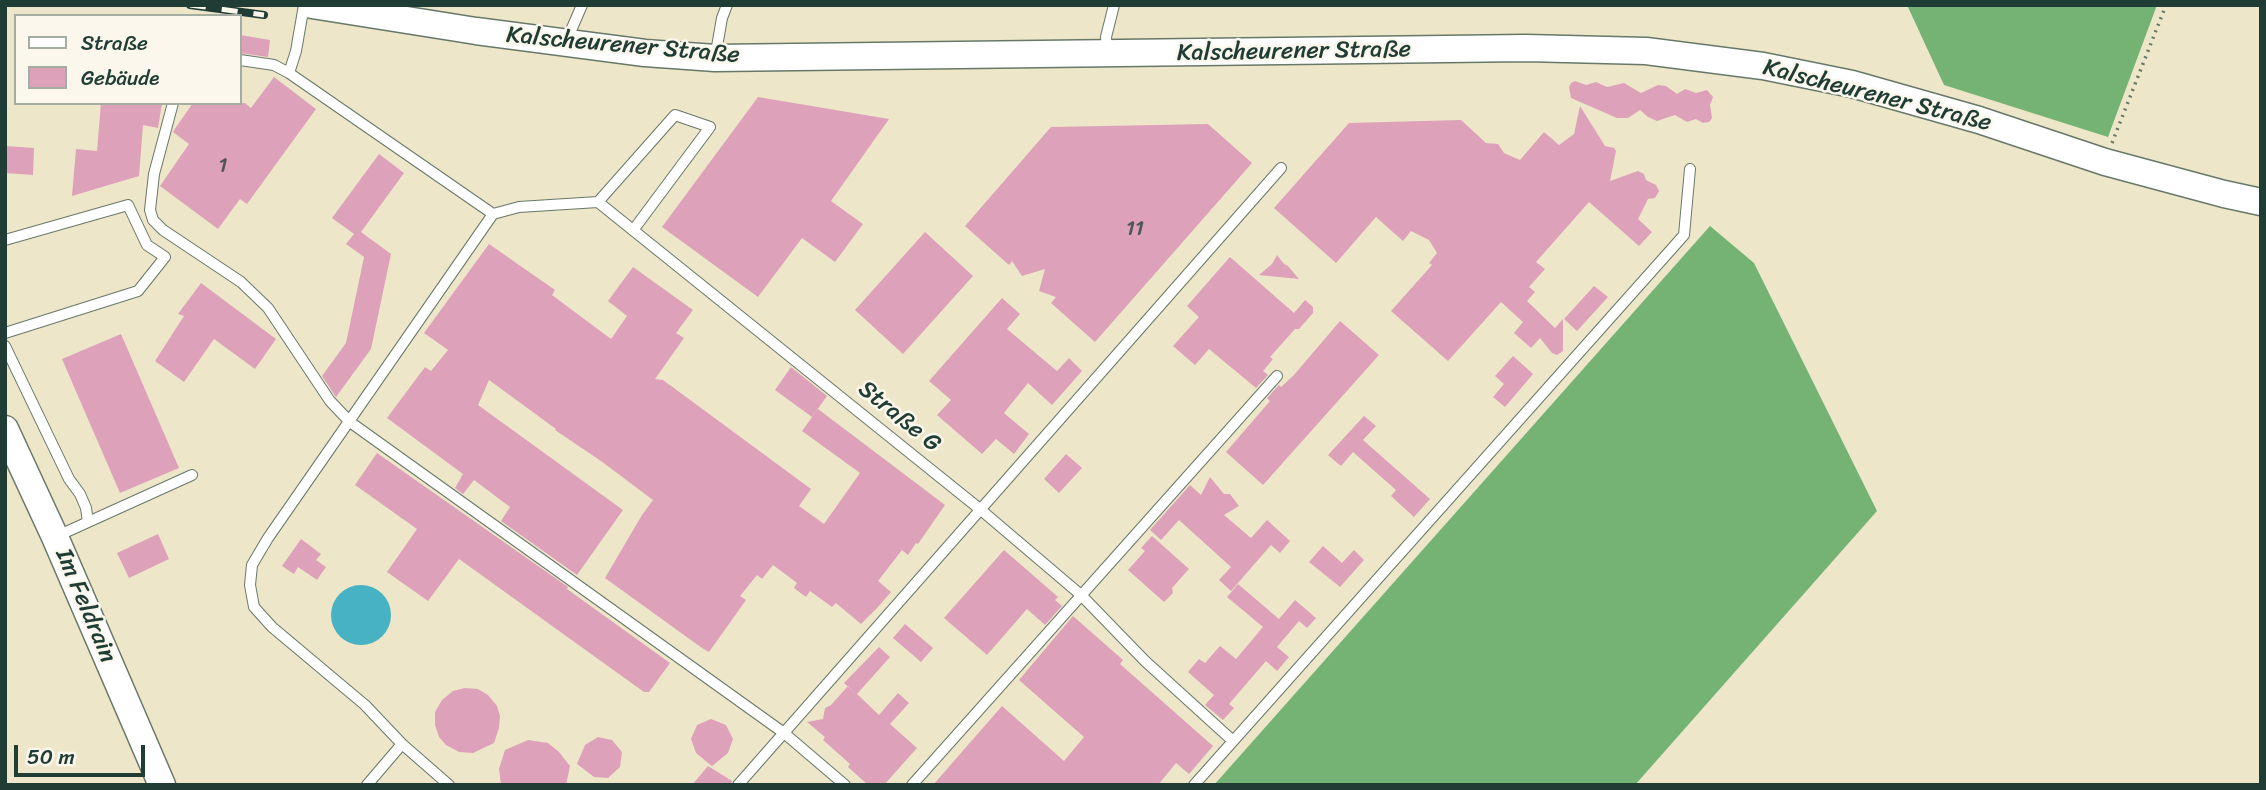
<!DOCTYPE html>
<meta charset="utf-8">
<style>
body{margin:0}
#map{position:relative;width:2266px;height:790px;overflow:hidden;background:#ede6c9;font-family:Sriracha,sans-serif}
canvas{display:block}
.frame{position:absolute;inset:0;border:7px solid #1f3d34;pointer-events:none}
.legend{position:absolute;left:14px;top:14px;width:228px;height:91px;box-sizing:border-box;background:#fbf7ec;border:2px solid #a3ada2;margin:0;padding:9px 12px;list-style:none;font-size:21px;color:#1f3d34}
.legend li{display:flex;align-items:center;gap:14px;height:35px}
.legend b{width:35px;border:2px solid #a3ada2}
.scale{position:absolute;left:14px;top:745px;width:131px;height:32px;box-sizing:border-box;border:4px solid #1f3d34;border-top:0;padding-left:9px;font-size:21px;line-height:24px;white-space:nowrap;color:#1f3d34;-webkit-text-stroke:5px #fbf7ec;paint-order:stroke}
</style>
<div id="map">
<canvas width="2266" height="790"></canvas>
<div class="frame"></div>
<ul class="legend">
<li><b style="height:9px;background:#fff"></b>Straße</li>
<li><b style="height:19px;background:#dda2ba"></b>Gebäude</li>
</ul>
<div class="scale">50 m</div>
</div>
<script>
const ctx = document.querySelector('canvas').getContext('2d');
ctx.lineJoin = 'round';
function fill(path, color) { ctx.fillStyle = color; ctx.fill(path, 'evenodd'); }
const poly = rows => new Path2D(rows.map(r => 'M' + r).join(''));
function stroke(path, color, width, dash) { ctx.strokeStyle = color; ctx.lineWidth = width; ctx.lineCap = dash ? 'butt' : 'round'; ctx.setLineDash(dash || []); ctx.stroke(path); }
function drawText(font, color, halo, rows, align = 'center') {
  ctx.font = font + ' Sriracha,sans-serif'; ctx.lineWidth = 5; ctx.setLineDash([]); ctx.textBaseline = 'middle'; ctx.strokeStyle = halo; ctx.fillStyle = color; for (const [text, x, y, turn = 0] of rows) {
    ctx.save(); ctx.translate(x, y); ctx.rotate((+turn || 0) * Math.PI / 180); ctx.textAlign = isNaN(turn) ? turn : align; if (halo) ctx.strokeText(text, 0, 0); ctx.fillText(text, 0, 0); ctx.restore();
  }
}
fill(poly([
 [1907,5,2157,5,2108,137,1944,85],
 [1710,226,1754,263,1877,511,1635,785,1214,785]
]), '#74b374');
fill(poly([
 '331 615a30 30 0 1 1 60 0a30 30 0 1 1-60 0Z'
]), '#46b2c3');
fill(poly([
 [240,35,270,40,268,57,240,53],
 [274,77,316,109,247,204,240,199,218,229,160,186,189,144,173,132,174,130,193,103,245,103,251,108],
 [1575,81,1586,85,1596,82,1607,87,1624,83,1641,93,1658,85,1666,86,1677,94,1685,89,1696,93,1707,90,1713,97,1710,105,1712,118,1709,122,1703,123,1696,119,1687,122,1675,115,1657,121,1648,117,1640,110,1628,118,1617,118,1571,98,1569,87,1571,83],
 [758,97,889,119,831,201,863,224,835,262,802,238,758,297,662,227],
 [101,103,162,103,158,128,143,125,139,176,72,196,76,149,97,151],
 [1580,106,1605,146,1614,148,1616,151,1610,181,1638,171,1644,174,1646,180,1656,185,1659,191,1655,198,1648,199,1638,219,1652,232,1639,246,1589,202,1536,262,1545,269,1529,287,1535,292,1527,301,1555,328,1563,319,1563,351,1557,355,1552,353,1540,338,1531,348,1514,333,1523,322,1501,302,1448,361,1391,311,1432,265,1429,263,1437,253,1429,240,1411,231,1403,241,1376,217,1336,263,1274,208,1349,123,1461,120,1486,143,1498,144,1504,153,1520,160,1544,132,1559,145,1574,134],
 [1208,124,1252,163,1095,342,1051,303,1056,297,1039,291,1045,269,1022,276,1012,261,1009,265,965,226,1051,127],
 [5,146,34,148,33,175,5,173],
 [379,154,404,173,361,232,391,254,371,349,336,397,322,376,346,343,364,257,346,244,354,234,332,218],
 [925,232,973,276,903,354,855,310],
 [489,244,555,290,552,295,611,339,627,316,608,301,633,267,693,310,676,333,684,338,655,379,663,380,811,489,799,506,824,524,860,473,802,431,818,409,945,505,918,544,916,543,908,555,902,550,878,581,891,592,878,607,861,624,836,603,832,607,810,591,806,597,794,588,797,583,773,565,762,579,757,575,740,596,746,600,709,652,702,648,605,578,642,515,653,500,601,461,555,430,556,429,489,380,478,405,623,510,577,575,501,521,510,507,474,480,463,494,455,488,463,474,387,418,425,367,431,371,448,350,424,333],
 [1277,255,1284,264,1288,266,1299,279,1259,275,1272,264],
 [1230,257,1294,313,1305,300,1313,307,1313,313,1299,329,1295,329,1270,357,1273,359,1263,371,1268,375,1256,388,1209,349,1195,365,1173,346,1199,317,1187,306],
 [201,283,276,339,255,369,214,339,184,382,155,361,184,316,178,314],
 [1594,286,1608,297,1577,331,1564,319],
 [1002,298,1020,314,1007,329,1057,371,1069,358,1082,371,1052,405,1028,383,1004,413,1029,434,1014,454,996,439,982,454,937,415,951,400,929,381],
 [1340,321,1379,355,1263,485,1226,452,1270,401,1267,398,1279,385,1281,387,1293,376],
 [121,334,179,468,120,493,62,359],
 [1513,356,1533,374,1505,407,1493,397,1504,384,1495,376],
 [791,367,827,396,812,417,775,390],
 [1364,416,1376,426,1363,440,1430,499,1414,517,1391,496,1396,490,1353,452,1341,466,1328,455],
 [377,453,568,587,567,589,670,663,649,692,644,692,459,559,428,601,387,572,417,529,355,485],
 [1066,454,1082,468,1059,493,1044,479],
 [1210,477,1224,494,1230,494,1239,506,1224,515,1251,538,1267,520,1290,541,1280,553,1271,545,1231,591,1219,580,1231,567,1179,520,1161,540,1150,530,1190,485,1201,495],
 [158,534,169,559,129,578,117,553],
 [1152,536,1189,569,1172,588,1173,593,1164,602,1128,570,1145,551,1141,548],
 [301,539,321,554,316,560,326,567,317,580,298,567,294,574,282,566],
 [1323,546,1342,563,1354,550,1364,560,1340,587,1309,562],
 [1004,550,1058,597,1055,600,1062,606,1045,625,1027,609,987,655,944,618],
 [1238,584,1279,619,1295,600,1316,618,1307,628,1299,621,1277,647,1289,657,1277,671,1266,661,1229,704,1234,708,1223,720,1205,705,1214,695,1188,672,1199,659,1205,663,1220,646,1236,659,1263,627,1227,597],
 [1073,616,1123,660,1120,664,1213,746,1189,774,1176,763,1158,785,933,785,1002,706,1064,761,1084,737,1019,680],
 [905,624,933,648,921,662,893,638],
 [879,647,890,657,857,694,879,715,898,693,909,703,890,724,917,748,884,785,868,785,848,767,850,764,823,740,825,737,807,722,823,719,825,708,831,705,848,686,855,693,844,683],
 [465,688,478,689,488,695,497,706,500,716,499,728,494,743,473,753,459,752,446,745,439,737,435,725,435,712,442,700,453,691],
 [711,719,726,725,733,739,728,753,712,766,696,753,691,739,697,725],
 [598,737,612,740,622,752,620,767,608,778,594,777,577,764,585,745],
 [528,740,548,743,559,752,570,766,566,785,501,785,499,769,505,750],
 [708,766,732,781,731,785,692,785]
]), '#dda2ba');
const lane = poly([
 [566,42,582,5],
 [1107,53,1106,37,1114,5],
 [715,58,722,18,727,5],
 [240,60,274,65,289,73,493,214],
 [289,73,296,51,304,5],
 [173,103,154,174,150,210,153,220,163,230,241,282,268,308,330,401,350,422,784,733,845,785],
 [598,202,675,115,710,127,634,229],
 [5,240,128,205,147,245,165,257,138,291,5,333],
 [5,346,69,479,80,494,86,508,88,522],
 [55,537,192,475],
 [367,785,402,744],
 [449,785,402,744,365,705,272,627,254,607,250,585,252,565,268,538,493,214,519,207,598,202,981,510,1081,595,1145,661,1233,741],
 [738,785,1281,168],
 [912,785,1277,376],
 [1194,785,1684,235,1690,169]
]);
const secondary = poly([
 [312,5,476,31,645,53,715,58,1526,48,1646,51,1763,66,1852,84,1979,120,2105,162,2224,194,2261,202],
 [5,429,55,537,162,785]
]);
stroke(lane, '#677868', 12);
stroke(secondary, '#677868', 29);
stroke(poly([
 [2112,143,2166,5]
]), '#677868', 3.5, [2, 5]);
stroke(lane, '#fff', 10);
stroke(secondary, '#fff', 26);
const rail = poly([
 [190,5,264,15]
]);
stroke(rail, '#1f3d34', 8);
stroke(rail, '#fbf7ec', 5, [16]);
drawText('21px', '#4e5656', null, [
 ["1",223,167],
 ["11",1135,230]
]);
drawText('24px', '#1f3d34', '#fbf7ec', [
 ["Kalscheurener Straße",623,46,5],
 ["Kalscheurener Straße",1294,52,-1],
 ["Kalscheurener Straße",1877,96,14],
 ["Straße G",899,417,39],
 ["Im Feldrain",85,606,67]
]);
</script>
